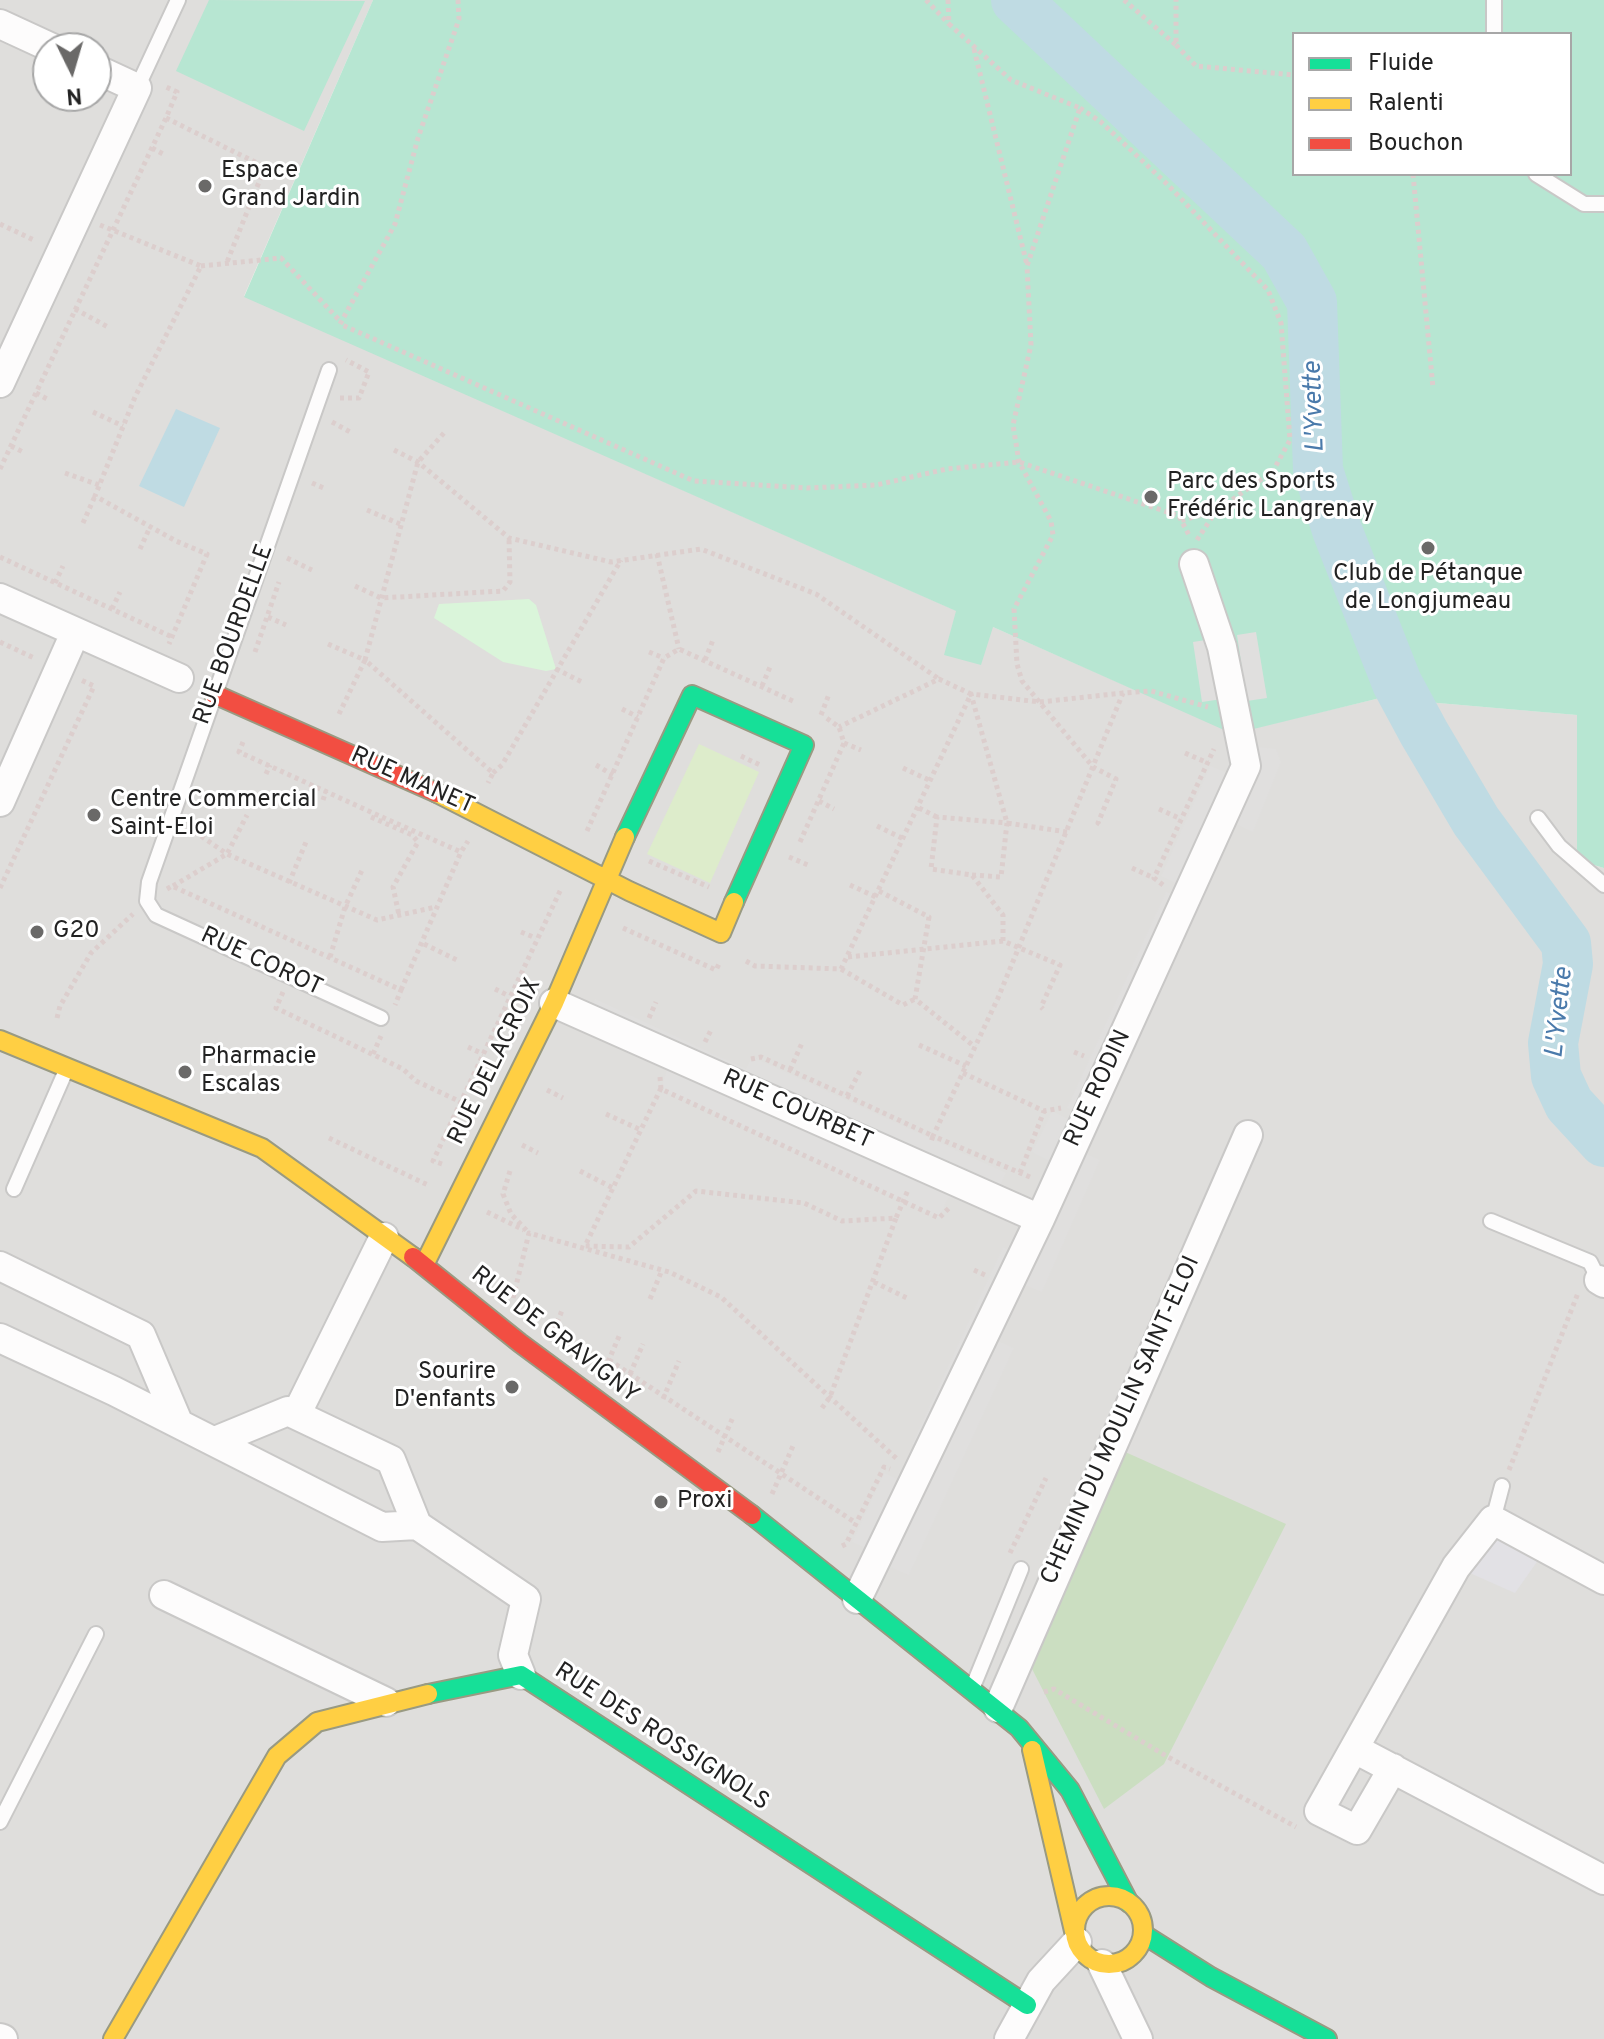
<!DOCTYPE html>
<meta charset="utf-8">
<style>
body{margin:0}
#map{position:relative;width:1604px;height:2039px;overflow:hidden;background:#f0eeeb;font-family:Overpass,sans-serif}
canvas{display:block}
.legend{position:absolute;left:1292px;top:32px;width:280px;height:144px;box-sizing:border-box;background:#fff;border:2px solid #a7a7a7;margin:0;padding:10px 14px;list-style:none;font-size:24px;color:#222}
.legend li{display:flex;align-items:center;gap:16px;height:40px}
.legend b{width:40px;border:2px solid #a7a7a7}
.north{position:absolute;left:32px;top:32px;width:80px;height:80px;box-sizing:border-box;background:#fff;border:2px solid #a7a7a7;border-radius:50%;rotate:175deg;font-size:22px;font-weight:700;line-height:32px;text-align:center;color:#222}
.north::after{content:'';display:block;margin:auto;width:28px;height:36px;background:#6a6968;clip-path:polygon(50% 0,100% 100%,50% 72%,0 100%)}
</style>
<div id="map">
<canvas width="1604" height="2039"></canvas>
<ul class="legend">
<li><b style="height:10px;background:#16e098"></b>Fluide</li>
<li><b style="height:10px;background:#ffcf43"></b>Ralenti</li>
<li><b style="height:10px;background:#f24e42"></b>Bouchon</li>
</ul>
<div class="north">N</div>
</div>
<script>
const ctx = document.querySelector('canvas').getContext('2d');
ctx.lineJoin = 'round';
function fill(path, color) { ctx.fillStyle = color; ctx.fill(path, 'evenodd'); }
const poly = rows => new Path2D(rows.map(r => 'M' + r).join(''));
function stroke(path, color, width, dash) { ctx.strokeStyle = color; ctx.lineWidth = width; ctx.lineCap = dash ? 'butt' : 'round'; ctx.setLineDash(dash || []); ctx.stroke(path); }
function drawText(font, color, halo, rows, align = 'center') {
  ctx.font = font + ' Overpass,sans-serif'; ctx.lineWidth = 6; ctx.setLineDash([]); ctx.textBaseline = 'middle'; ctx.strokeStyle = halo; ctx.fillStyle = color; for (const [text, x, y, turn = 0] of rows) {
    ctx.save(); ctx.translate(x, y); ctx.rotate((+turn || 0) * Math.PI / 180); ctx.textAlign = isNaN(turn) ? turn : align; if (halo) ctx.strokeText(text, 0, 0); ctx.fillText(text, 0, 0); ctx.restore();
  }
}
fill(poly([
 [0,0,373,0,244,296,1233,733,1380,698,1578,715,1577,860,1604,868,1604,2039,0,2039],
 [48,48,96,48,96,96,48,96]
]), '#dfdedc');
fill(poly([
 [699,744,759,772,710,883,647,854]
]), '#ddeccb');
fill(poly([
 [1123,1451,1286,1524,1164,1764,1104,1809,1030,1665]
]), '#cbdec1');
fill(poly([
 [529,599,536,605,556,669,546,671,503,662,434,618,439,604]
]), '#daf5da');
fill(poly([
 [209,0,365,1,304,131,176,71],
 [373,0,1604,0,1604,868,1577,860,1577,715,1380,698,1233,734,993,627,981,665,944,655,956,611,244,297],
 [1294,34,1570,34,1570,174,1294,174]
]), '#b7e6d2');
fill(poly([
 [1256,632,1267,698,1247,701,1237,635],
 [1212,639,1222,699,1202,702,1193,642],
 [1256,747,1276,749,1281,762,1253,832,1234,823],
 [1210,766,1230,774,1180,885,1161,876],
 [1166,892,1174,895,1075,1111,1067,1108],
 [595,999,746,1069,752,1057,1006,1173,998,1191,948,1198,939,1218,661,1089,671,1055,592,1007],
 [1052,1111,1070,1120,1050,1161,1032,1152],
 [1082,1152,1100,1160,1042,1292,1023,1284],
 [1003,1247,1011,1251,919,1448,912,1444],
 [995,1340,1014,1348,909,1575,890,1567],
 [884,1473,903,1482,870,1550,852,1542]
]), '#e0dfde');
fill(poly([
 [1495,1511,1546,1549,1515,1593,1463,1570]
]), '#e2e1e5');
fill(poly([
 [176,409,220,428,184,507,139,486]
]), '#bfdbe3');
stroke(poly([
 [1016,0,1284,252,1312,302,1318,470,1337,530,1397,683,1424,733,1476,821,1566,943,1568,964,1553,1043,1556,1076,1569,1104,1604,1142]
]), '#bfdbe3', 50);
const lane = poly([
 [1494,34,1494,0],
 [137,88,178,0],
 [1536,174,1584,204,1604,204],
 [329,370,149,882,147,901,156,915,381,1018],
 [1538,818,1559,846,1604,885],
 [14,1189,67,1068],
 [1491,1221,1590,1262,1599,1280],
 [1493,1520,1502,1486],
 [974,1684,1021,1569],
 [0,1822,96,1634]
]);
const street = poly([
 [0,24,52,48],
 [0,383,137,88,96,69],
 [0,598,179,678],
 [0,802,75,633],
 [554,1003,1040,1219],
 [0,1266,141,1335,178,1422],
 [1599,1280,1604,1283],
 [0,1338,114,1391,382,1527,417,1525,391,1460,288,1411,215,1441],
 [296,1415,384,1237],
 [417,1525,526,1599,513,1655,521,1675],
 [164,1595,386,1702],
 [857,1599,1040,1219,1246,766,1222,647,1194,564],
 [998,1708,1248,1135],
 [1355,1749,1604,1880],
 [1393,1768,1357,1830,1319,1811,1456,1567,1493,1520,1604,1580],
 [1102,1964,1138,2039],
 [0,2038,3,2039],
 [1009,2039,1041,1981,1077,1942]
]);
const fast = poly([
 [625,837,692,695,804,745,734,902],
 [752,1515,1019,1728,1070,1790,1129,1903],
 [428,1694,521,1675,1027,2005],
 [1143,1934,1211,1977,1327,2039]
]);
const slow = poly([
 [437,793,629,891,721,933,734,902],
 [0,1040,262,1148,413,1257],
 [424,1265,554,1003,625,837],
 [1032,1750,1074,1931],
 '1075 1930a34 34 0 1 1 68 0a34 34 0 1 1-68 0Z',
 [113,2039,277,1756,317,1722,428,1694]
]);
const jam = poly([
 [214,694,437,793],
 [413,1257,520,1343,752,1515]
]);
stroke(lane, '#c9c8c7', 18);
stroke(street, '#c9c8c7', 32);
stroke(fast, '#999a82', 22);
stroke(slow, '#999a82', 22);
stroke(jam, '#999a82', 22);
stroke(poly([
 [458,0,459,19,418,138,395,224,340,324,694,481,807,488,876,485,947,469,1019,462,1179,516,1190,537],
 [926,0,949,24],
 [948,0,949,24,1011,80,1080,108,1027,266,1031,345,1013,425,1019,462,1051,521,1053,535,1014,609,1017,664,1022,681,1093,767,1116,779,1098,823,1101,825],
 [1124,0,1176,45,1176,0],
 [1176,45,1196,66,1294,75],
 [974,49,1027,265],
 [1080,108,1101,122,1168,185,1268,290,1281,323,1290,440,1273,471,1216,511,1179,521],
 [166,118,265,167,227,262],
 [152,148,165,155],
 [1413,174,1433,388],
 [0,224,36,241],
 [100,225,201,266,135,397,95,496,176,541,207,554,169,644],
 [201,266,281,258,341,322],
 [75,309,108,327],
 [36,393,49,400],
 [340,398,359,398,369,372,346,360],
 [93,412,123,426],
 [332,422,352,433],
 [11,446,25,453],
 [394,450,418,462,509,538,611,562,701,549,816,594,939,679],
 [0,469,166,118,177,92,164,86],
 [65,473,99,485],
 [312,483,326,489],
 [367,510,400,524],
 [83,523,95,496],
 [1197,540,1216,511],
 [140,549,150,527],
 [657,554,679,649],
 [0,557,172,637],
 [287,558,312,570],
 [55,583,63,566],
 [355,586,381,598,503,591,510,582,509,538],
 [112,609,120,592],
 [268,617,286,625],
 [0,642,34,658],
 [328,644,365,660,418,462,444,433],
 [255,652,279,582],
 [649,652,664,658],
 [705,660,713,640],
 [556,669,584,683],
 [762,686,770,667],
 [622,709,638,717],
 [339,714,365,660,493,773,488,783],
 [821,715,829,694],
 [243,742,239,752,373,813,461,852,468,841],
 [844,743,861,750],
 [1185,753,1208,763],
 [741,756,760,765],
 [596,765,613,775],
 [903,768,931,781],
 [493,773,502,765,621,560],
 [266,774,270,765],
 [323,800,326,791],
 [819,801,834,809],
 [919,808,937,817],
 [1159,809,1181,819],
 [371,817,412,835,418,842,393,887,399,915],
 [877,826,904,839],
 [188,827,227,854,377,920,436,907],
 [587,831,664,658,679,649,795,702],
 [1067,832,1007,823,971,694,1040,702,1123,693],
 [800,842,844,743,839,727,825,717],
 [789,857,808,865],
 [649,861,709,887],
 [1132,868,1154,878],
 [972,875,1001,877,1007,823,937,817,931,869,972,875,1003,915,1003,941],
 [289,883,306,842],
 [850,885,876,897],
 [1163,885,1154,878,1214,749],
 [173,886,227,854,247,815],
 [0,888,94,686,81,680],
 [167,889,172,886,401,990,395,1005],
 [879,891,929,917,915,999,975,1047],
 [623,928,716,970,720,962],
 [521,932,536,938],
 [424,944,457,960],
 [330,957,345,907,363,868],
 [848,957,1003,941,1060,965,1041,1007,1043,1009],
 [746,961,755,966,841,969,971,694,939,679,839,727],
 [841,969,903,1005,915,999],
 [495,989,509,996],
 [401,990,461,852],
 [283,992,276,1008,403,1069,416,1081,461,1102],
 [57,1018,60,1006,91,953,133,914],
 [649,1018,656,1002],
 [705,1042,712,1028],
 [919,1045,966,1066],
 [468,1047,483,1054],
 [1074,1052,1084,1056],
 [373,1054,381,1036],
 [751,1059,761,1057,847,1096,933,1136,931,1142],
 [790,1070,802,1043],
 [963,1073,1044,1111,1061,1108],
 [660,1077,661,1089,939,1218,950,1207],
 [661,1088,585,1246,629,1247,696,1191,804,1203,842,1221,896,1218,908,1190],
 [547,1090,563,1098],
 [847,1096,861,1069],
 [606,1114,641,1130],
 [329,1138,430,1186],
 [522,1145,538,1153],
 [442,1164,433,1161,561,889],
 [510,1171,503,1194,511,1214,529,1233],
 [580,1171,613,1188],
 [1020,1173,1044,1111],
 [1030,1177,933,1136,998,998,1123,693,1151,691,1208,707],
 [487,1212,524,1230],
 [974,1270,985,1275],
 [874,1282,909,1299],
 [513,1298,529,1233,669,1272,721,1297,897,1459],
 [650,1299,662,1270],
 [554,1330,563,1308],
 [609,1360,856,1523],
 [608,1362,620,1334],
 [630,1374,643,1344],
 [663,1399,679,1361],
 [822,1408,830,1397,896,1218],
 [718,1452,733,1417],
 [1509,1470,1578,1293],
 [772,1494,793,1446],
 [842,1546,846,1544,884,1467,890,1469],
 [1010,1553,1046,1478],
 [1044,1692,1054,1689,1168,1757,1296,1827]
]), '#dccecd', 5, [4, 4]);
stroke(lane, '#fdfcfc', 14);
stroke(street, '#fdfcfc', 28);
stroke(fast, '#16e098', 18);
stroke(slow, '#ffcf43', 18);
stroke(jam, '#f24e42', 18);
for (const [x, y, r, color] of [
 [205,186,8,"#6a6968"],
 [1151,497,8,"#6a6968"],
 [1428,548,8,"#6a6968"],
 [94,815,8,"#6a6968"],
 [37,932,8,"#6a6968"],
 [185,1072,8,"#6a6968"],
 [512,1387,8,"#6a6968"],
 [661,1502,8,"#6a6968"]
]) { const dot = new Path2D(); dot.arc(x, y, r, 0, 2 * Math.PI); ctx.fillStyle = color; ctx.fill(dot); stroke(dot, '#fff', 3); }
drawText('24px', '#222', '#fff', [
 ["Espace",221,172],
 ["Grand Jardin",221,200],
 ["Parc des Sports",1167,483],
 ["Frédéric Langrenay",1167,511],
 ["Club de Pétanque",1428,575,"center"],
 ["de Longjumeau",1428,603,"center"],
 ["Centre Commercial",110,801],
 ["Saint-Eloi",110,829],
 ["G20",53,932],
 ["Pharmacie",201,1058],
 ["Escalas",201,1086],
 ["Sourire",496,1373,"right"],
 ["D'enfants",496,1401,"right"],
 ["Proxi",677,1502]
], 'left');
drawText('24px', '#222', '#fff', [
 ["RUE BOURDELLE",235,635,-70],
 ["RUE MANET",412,782,24],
 ["RUE COROT",261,963,25],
 ["RUE DELACROIX",496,1062,-64],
 ["RUE RODIN",1099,1089,-65],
 ["RUE COURBET",797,1111,24],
 ["RUE DE GRAVIGNY",554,1336,38],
 ["CHEMIN DU MOULIN SAINT-ELOI",1122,1421,-66],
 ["RUE DES ROSSIGNOLS",661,1738,33]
]);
drawText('italic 26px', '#4a7aab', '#fff', [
 ["L'Yvette",1316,407,-92],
 ["L'Yvette",1561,1013,-84]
]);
</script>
